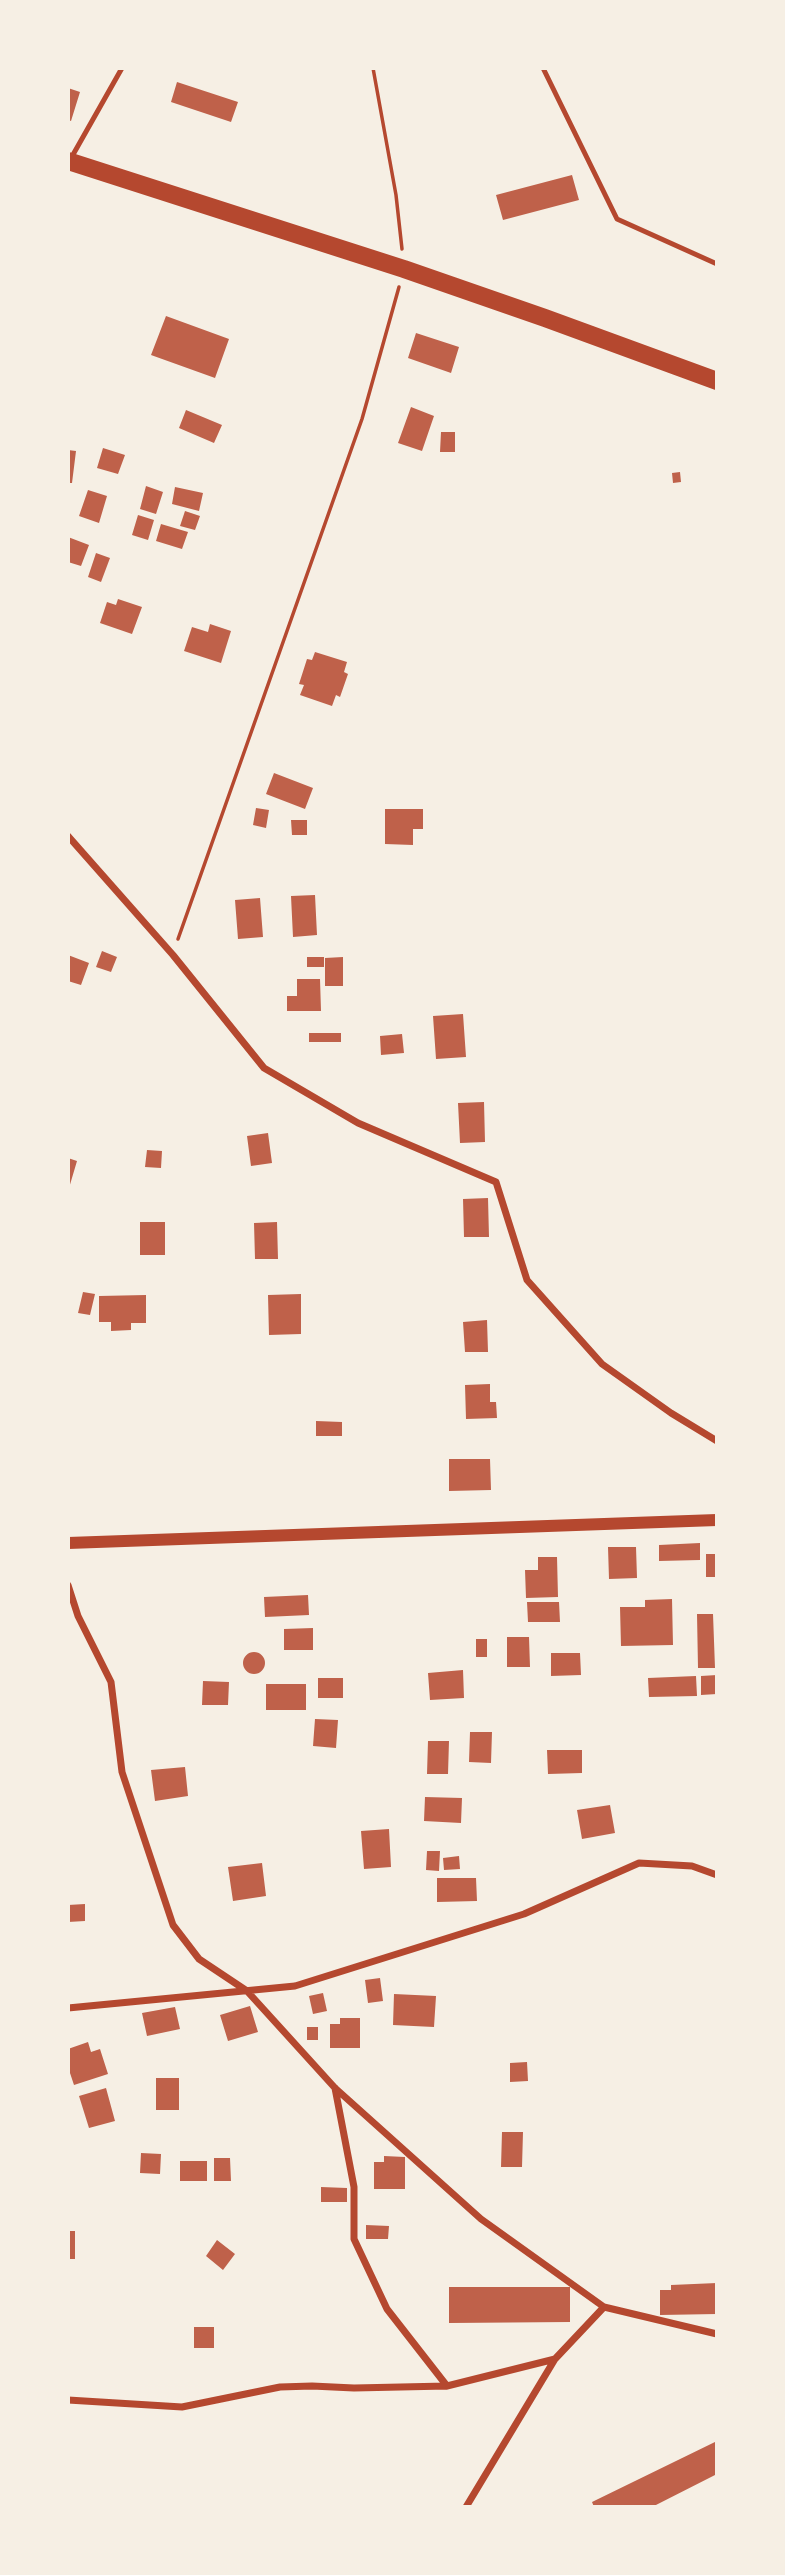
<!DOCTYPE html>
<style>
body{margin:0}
#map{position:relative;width:785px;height:2575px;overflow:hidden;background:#f6efe4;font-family:"Source Sans 3",sans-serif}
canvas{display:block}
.frame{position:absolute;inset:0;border:70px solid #f6efe4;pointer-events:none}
</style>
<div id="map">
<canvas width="785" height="2575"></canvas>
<div class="frame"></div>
</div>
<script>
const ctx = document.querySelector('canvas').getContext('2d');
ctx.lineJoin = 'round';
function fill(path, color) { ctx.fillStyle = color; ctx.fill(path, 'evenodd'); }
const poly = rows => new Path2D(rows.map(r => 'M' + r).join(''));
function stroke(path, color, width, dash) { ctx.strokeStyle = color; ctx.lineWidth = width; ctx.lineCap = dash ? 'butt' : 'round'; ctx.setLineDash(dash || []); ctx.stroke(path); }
fill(poly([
 [177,82,238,102,231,122,171,102],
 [68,88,80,92,71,121,68,120],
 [572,175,579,200,503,220,496,195],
 [166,316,229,339,215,378,151,355],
 [416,333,459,347,451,373,408,358],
 [411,407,434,416,422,451,398,443],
 [186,410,222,425,214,443,179,428],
 [441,432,455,432,455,452,440,452],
 [103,448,125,455,118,474,97,468],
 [68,450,76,451,72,483,68,483],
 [680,472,681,482,673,483,672,473],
 [146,486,163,492,156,514,140,509],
 [175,487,203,493,199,511,172,504],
 [88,490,107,496,99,523,79,516],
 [185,511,200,516,195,530,180,526],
 [138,515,154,520,148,540,132,535],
 [161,524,188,532,182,549,156,541],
 [68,537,89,545,81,566,68,562],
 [96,553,110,558,101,582,88,577],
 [118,599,142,607,132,634,100,623,107,602,116,605],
 [210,624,231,631,221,663,184,651,192,627,208,632],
 [315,652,347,662,344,672,348,674,340,697,336,695,332,706,300,695,304,685,299,684,307,659,312,660],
 [274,773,313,788,305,809,266,794],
 [256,808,269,810,266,828,253,825],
 [385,809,423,809,423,829,413,829,413,845,385,844],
 [291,820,307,820,307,835,292,835],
 [315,895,317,935,293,937,291,896],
 [260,898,263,937,238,939,235,900],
 [102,951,117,957,111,972,96,967],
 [68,955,89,963,81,985,68,981],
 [307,957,324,957,324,967,307,967],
 [343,957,343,986,325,986,325,958],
 [297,979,320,979,321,1011,287,1011,287,996,297,996],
 [463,1014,466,1057,436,1059,433,1016],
 [309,1033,341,1033,341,1042,309,1042],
 [402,1034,404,1053,381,1055,380,1036],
 [484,1102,485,1142,460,1143,458,1103],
 [268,1133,272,1163,251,1166,247,1136],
 [147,1150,162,1151,161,1168,145,1167],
 [68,1158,77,1161,69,1188,68,1188],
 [488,1198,489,1237,464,1237,463,1199],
 [140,1222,165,1222,165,1255,140,1255],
 [277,1222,278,1259,255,1259,254,1223],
 [83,1292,95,1294,90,1315,78,1313],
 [301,1294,301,1334,269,1335,268,1295],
 [146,1295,146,1323,131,1323,131,1330,111,1331,111,1322,99,1322,99,1296],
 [487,1320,488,1352,465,1352,463,1322],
 [490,1384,490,1402,496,1402,497,1418,466,1419,465,1385],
 [316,1421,342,1422,342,1436,316,1436],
 [449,1459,490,1459,491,1490,449,1491],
 [700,1543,700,1560,659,1561,659,1545],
 [608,1547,636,1547,637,1578,609,1579],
 [706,1554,717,1554,717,1577,706,1577],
 [538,1557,557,1557,558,1597,526,1598,525,1570,538,1570],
 [308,1595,309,1615,265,1617,264,1597],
 [672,1599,673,1645,621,1646,620,1607,645,1607,645,1600],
 [527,1602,559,1602,560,1622,528,1622],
 [697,1614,713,1614,715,1668,698,1668],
 [313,1628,313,1650,284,1650,284,1629],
 [507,1637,529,1637,530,1667,507,1667],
 [476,1639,487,1639,487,1657,476,1657],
 '243 1663a11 11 0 1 1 22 0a11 11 0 1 1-22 0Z',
 [551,1653,580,1653,581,1675,551,1676],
 [463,1670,464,1698,430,1700,428,1673],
 [717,1675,717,1694,701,1695,701,1676],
 [696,1676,697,1696,649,1697,648,1678],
 [318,1678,343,1678,343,1698,318,1698],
 [203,1681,229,1682,228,1705,202,1705],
 [266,1684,306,1684,306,1710,266,1710],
 [315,1719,338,1720,336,1748,313,1746],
 [470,1732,492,1732,491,1763,469,1762],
 [428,1741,449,1741,448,1774,427,1774],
 [547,1750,582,1750,582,1773,548,1774],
 [185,1767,188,1796,155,1801,151,1770],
 [425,1797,462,1798,461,1823,424,1821],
 [610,1805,615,1833,582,1839,577,1810],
 [389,1829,391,1867,364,1869,361,1831],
 [427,1851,440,1851,439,1871,426,1870],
 [459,1856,460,1869,444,1870,443,1858],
 [262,1863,266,1896,233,1901,228,1867],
 [437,1878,476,1878,477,1901,437,1902],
 [85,1904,85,1921,68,1922,68,1905],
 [380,1978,383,2001,368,2003,365,1980],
 [323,1993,327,2011,313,2014,309,1996],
 [394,1994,436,1996,434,2027,393,2025],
 [250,2006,258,2032,228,2041,220,2015],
 [175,2007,180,2029,147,2036,142,2013],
 [340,2018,360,2018,360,2048,330,2048,330,2024,340,2024],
 [307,2027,318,2027,318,2040,307,2040],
 [88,2042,91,2052,100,2049,108,2074,74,2085,68,2067,68,2049],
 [527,2062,528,2081,510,2082,510,2063],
 [156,2078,179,2078,179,2110,156,2110],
 [106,2088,115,2121,89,2128,79,2096],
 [502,2132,523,2132,522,2167,501,2167],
 [141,2153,161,2154,160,2174,140,2173],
 [384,2156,405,2157,405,2189,374,2189,374,2162,384,2162],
 [214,2158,230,2158,231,2181,214,2181],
 [180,2161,207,2161,207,2181,180,2181],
 [321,2187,347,2188,347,2202,321,2202],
 [366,2225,389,2226,388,2239,366,2239],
 [68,2231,75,2231,75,2259,68,2259],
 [217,2240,235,2254,223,2270,206,2256],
 [717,2283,717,2314,660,2315,660,2290,671,2290,671,2285],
 [449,2287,570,2287,570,2322,449,2323],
 [194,2327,214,2327,214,2348,194,2348],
 [717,2441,717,2474,652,2507,594,2507,592,2502]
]), '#bf614a');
stroke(poly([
 [373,68,396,195,402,249],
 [178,939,362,419,399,287]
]), '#b5482f', 3.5);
stroke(poly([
 [543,68,617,219,717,264],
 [70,160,122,68]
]), '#b5482f', 5);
stroke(poly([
 [68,836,173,955,264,1068,358,1123,496,1182,527,1280,602,1364,671,1413,717,1441],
 [68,1585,78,1616,111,1682,122,1772,173,1925,199,1959,247,1991,335,2088,481,2219,604,2307,717,2334],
 [68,2008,295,1986,524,1914,639,1863,692,1866,717,1875],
 [335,2088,354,2187,354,2239,387,2309,447,2386],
 [68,2400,182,2407,280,2387,312,2386,354,2388,447,2386,555,2359,604,2307],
 [466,2507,555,2359]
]), '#b5482f', 7);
stroke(poly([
 [68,1543,717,1520]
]), '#b5482f', 12);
stroke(poly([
 [68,161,404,269,545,318,717,381]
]), '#b5482f', 18);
</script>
